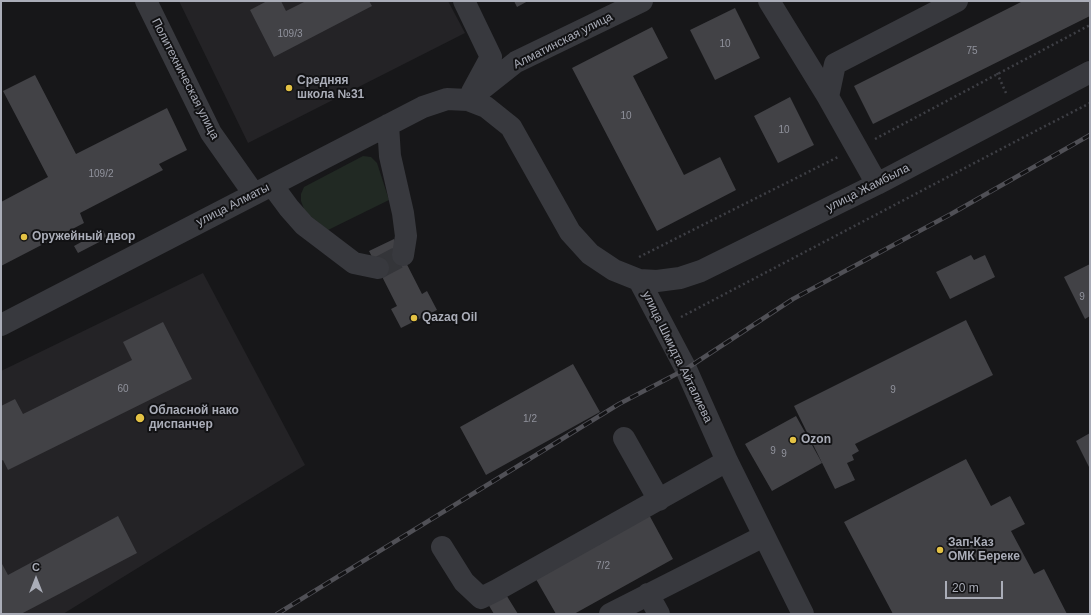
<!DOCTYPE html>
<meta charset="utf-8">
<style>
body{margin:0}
#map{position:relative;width:1091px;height:615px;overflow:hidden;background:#171719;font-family:Helvetica,sans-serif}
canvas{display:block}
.frame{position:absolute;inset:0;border:2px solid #aaadb8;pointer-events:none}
.north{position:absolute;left:16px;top:559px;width:40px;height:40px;-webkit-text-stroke:3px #121214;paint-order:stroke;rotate:0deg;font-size:11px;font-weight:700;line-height:16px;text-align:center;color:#aaadb8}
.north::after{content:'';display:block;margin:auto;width:14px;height:18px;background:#aaadb8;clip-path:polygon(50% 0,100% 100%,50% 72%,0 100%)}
.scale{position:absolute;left:945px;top:581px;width:58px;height:18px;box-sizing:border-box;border:2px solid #aaadb8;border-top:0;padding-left:5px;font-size:12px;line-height:14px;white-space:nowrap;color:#aaadb8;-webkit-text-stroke:3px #121214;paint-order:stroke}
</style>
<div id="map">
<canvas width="1091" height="615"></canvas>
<div class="frame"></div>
<div class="north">С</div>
<div class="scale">20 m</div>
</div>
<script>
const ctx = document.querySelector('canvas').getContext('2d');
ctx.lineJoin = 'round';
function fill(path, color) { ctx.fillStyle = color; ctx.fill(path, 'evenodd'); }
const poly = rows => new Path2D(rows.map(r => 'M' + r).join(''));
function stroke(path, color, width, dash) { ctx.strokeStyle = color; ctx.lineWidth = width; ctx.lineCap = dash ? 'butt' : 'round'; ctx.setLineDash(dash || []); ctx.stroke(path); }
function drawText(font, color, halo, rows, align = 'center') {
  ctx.font = font + ' Helvetica,sans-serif'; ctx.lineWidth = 4; ctx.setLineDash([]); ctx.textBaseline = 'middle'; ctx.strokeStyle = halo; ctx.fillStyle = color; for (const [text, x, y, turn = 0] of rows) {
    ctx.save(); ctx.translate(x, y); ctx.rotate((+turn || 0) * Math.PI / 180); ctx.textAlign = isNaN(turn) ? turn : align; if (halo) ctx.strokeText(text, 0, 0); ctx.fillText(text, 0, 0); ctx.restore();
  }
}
fill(poly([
 [179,1,448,1,465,33,248,143],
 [203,273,305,465,63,614,1,614,1,371]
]), '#242326');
fill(poly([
 [363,156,371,157,377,163,389,200,328,230,309,215,304,209,301,201,301,194,304,187]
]), '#212923');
fill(poly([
 [267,1,281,1,286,11,306,1,369,1,372,6,274,57,250,10],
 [514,1,528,1,517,7],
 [1023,1,1090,1,1090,16,873,124,854,86],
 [735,8,760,58,715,80,690,30],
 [652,27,668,58,633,76,684,175,720,157,736,190,657,231,572,68],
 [35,75,76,154,167,108,187,150,159,164,163,170,80,213,84,223,1,266,1,202,48,177,3,91],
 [790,97,814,145,778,163,754,116],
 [103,230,107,238,78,253,74,246],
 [394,239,422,294,427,291,437,310,401,328,391,309,397,306,369,251],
 [971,255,974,260,985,255,995,277,950,299,936,272],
 [1090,264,1090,316,1085,319,1064,277],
 [966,320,993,375,855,444,859,451,852,455,854,460,847,463,855,480,835,489,794,406],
 [163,322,192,379,8,470,3,460,1,461,1,406,15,399,23,414,132,360,123,342],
 [573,364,600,412,486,475,460,427],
 [796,416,822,463,772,491,745,444],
 [1090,433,1090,469,1076,441],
 [966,459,991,506,1010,496,1025,524,1011,531,1034,574,1044,569,1067,614,893,614,844,522],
 [647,511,673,559,574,614,556,614,533,574],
 [118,516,137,553,21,614,1,614,1,562,8,575],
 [505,593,518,614,494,614,488,604]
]), '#424246');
stroke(poly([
 [378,268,403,255]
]), '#343539', 22, [22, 11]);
stroke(poly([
 [997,73,1006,93],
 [875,139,1090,25],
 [639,257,838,157],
 [681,317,1024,137,1090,103]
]), '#3e3f45', 2.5, [2, 3]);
stroke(poly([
 [146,1,211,133,254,194],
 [464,1,491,57,472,92],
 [769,1,828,97],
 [468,100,516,62,642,1],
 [388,125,390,156,403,213,406,236,403,255],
 [877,184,828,97,835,64,957,1],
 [272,185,289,208,304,225,354,263,378,268],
 [639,280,657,281,680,278,701,271,877,184,1090,72],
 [1,325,423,107,447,99,468,100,486,107,511,127,570,232,590,254,614,270,639,280,686,369,727,461,803,614],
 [624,438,659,500],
 [442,547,464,582,481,598,497,590,727,461],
 [648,594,659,614],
 [610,614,764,536]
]), '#38393e', 22);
const rail = poly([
 [277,614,619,404,686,369,793,299,951,214,1090,135]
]);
stroke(rail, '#505056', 4.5);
stroke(rail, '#121214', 3, [9]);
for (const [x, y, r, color] of [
 [289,88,4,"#e4c244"],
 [24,237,4,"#e4c244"],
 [414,318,4,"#e4c244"],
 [140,418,5,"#e4c244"],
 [793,440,4,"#e4c244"],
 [940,550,4,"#e4c244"]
]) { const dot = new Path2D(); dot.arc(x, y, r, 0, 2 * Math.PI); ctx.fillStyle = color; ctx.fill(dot); stroke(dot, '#121214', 1.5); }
drawText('10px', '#90929c', null, [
 ["109/3",290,34],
 ["10",725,44],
 ["75",972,51],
 ["10",626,116],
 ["10",784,130],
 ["109/2",101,174],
 ["9",1082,297],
 ["60",123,389],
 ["9",893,390],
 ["1/2",530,419],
 ["9",773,451],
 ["9",784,454],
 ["7/2",603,566]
]);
drawText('12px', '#aaadb8', '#121214', [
 ["Алматинская улица",563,41,-27],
 ["Политехническая улица",185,79,63],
 ["улица Жамбыла",868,188,-27],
 ["улица Алматы",233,205,-27],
 ["улица Шмидта Айталиева",677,357,64]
]);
drawText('bold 12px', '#aaadb8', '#121214', [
 ["Средняя",297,81],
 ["школа №31",297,95],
 ["Оружейный двор",32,237],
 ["Qazaq Oil",422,318],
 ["Обласной нако",149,411],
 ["диспанчер",149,425],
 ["Ozon",801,440],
 ["Зап-Каз",948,543],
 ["ОМК Береке",948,557]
], 'left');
</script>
